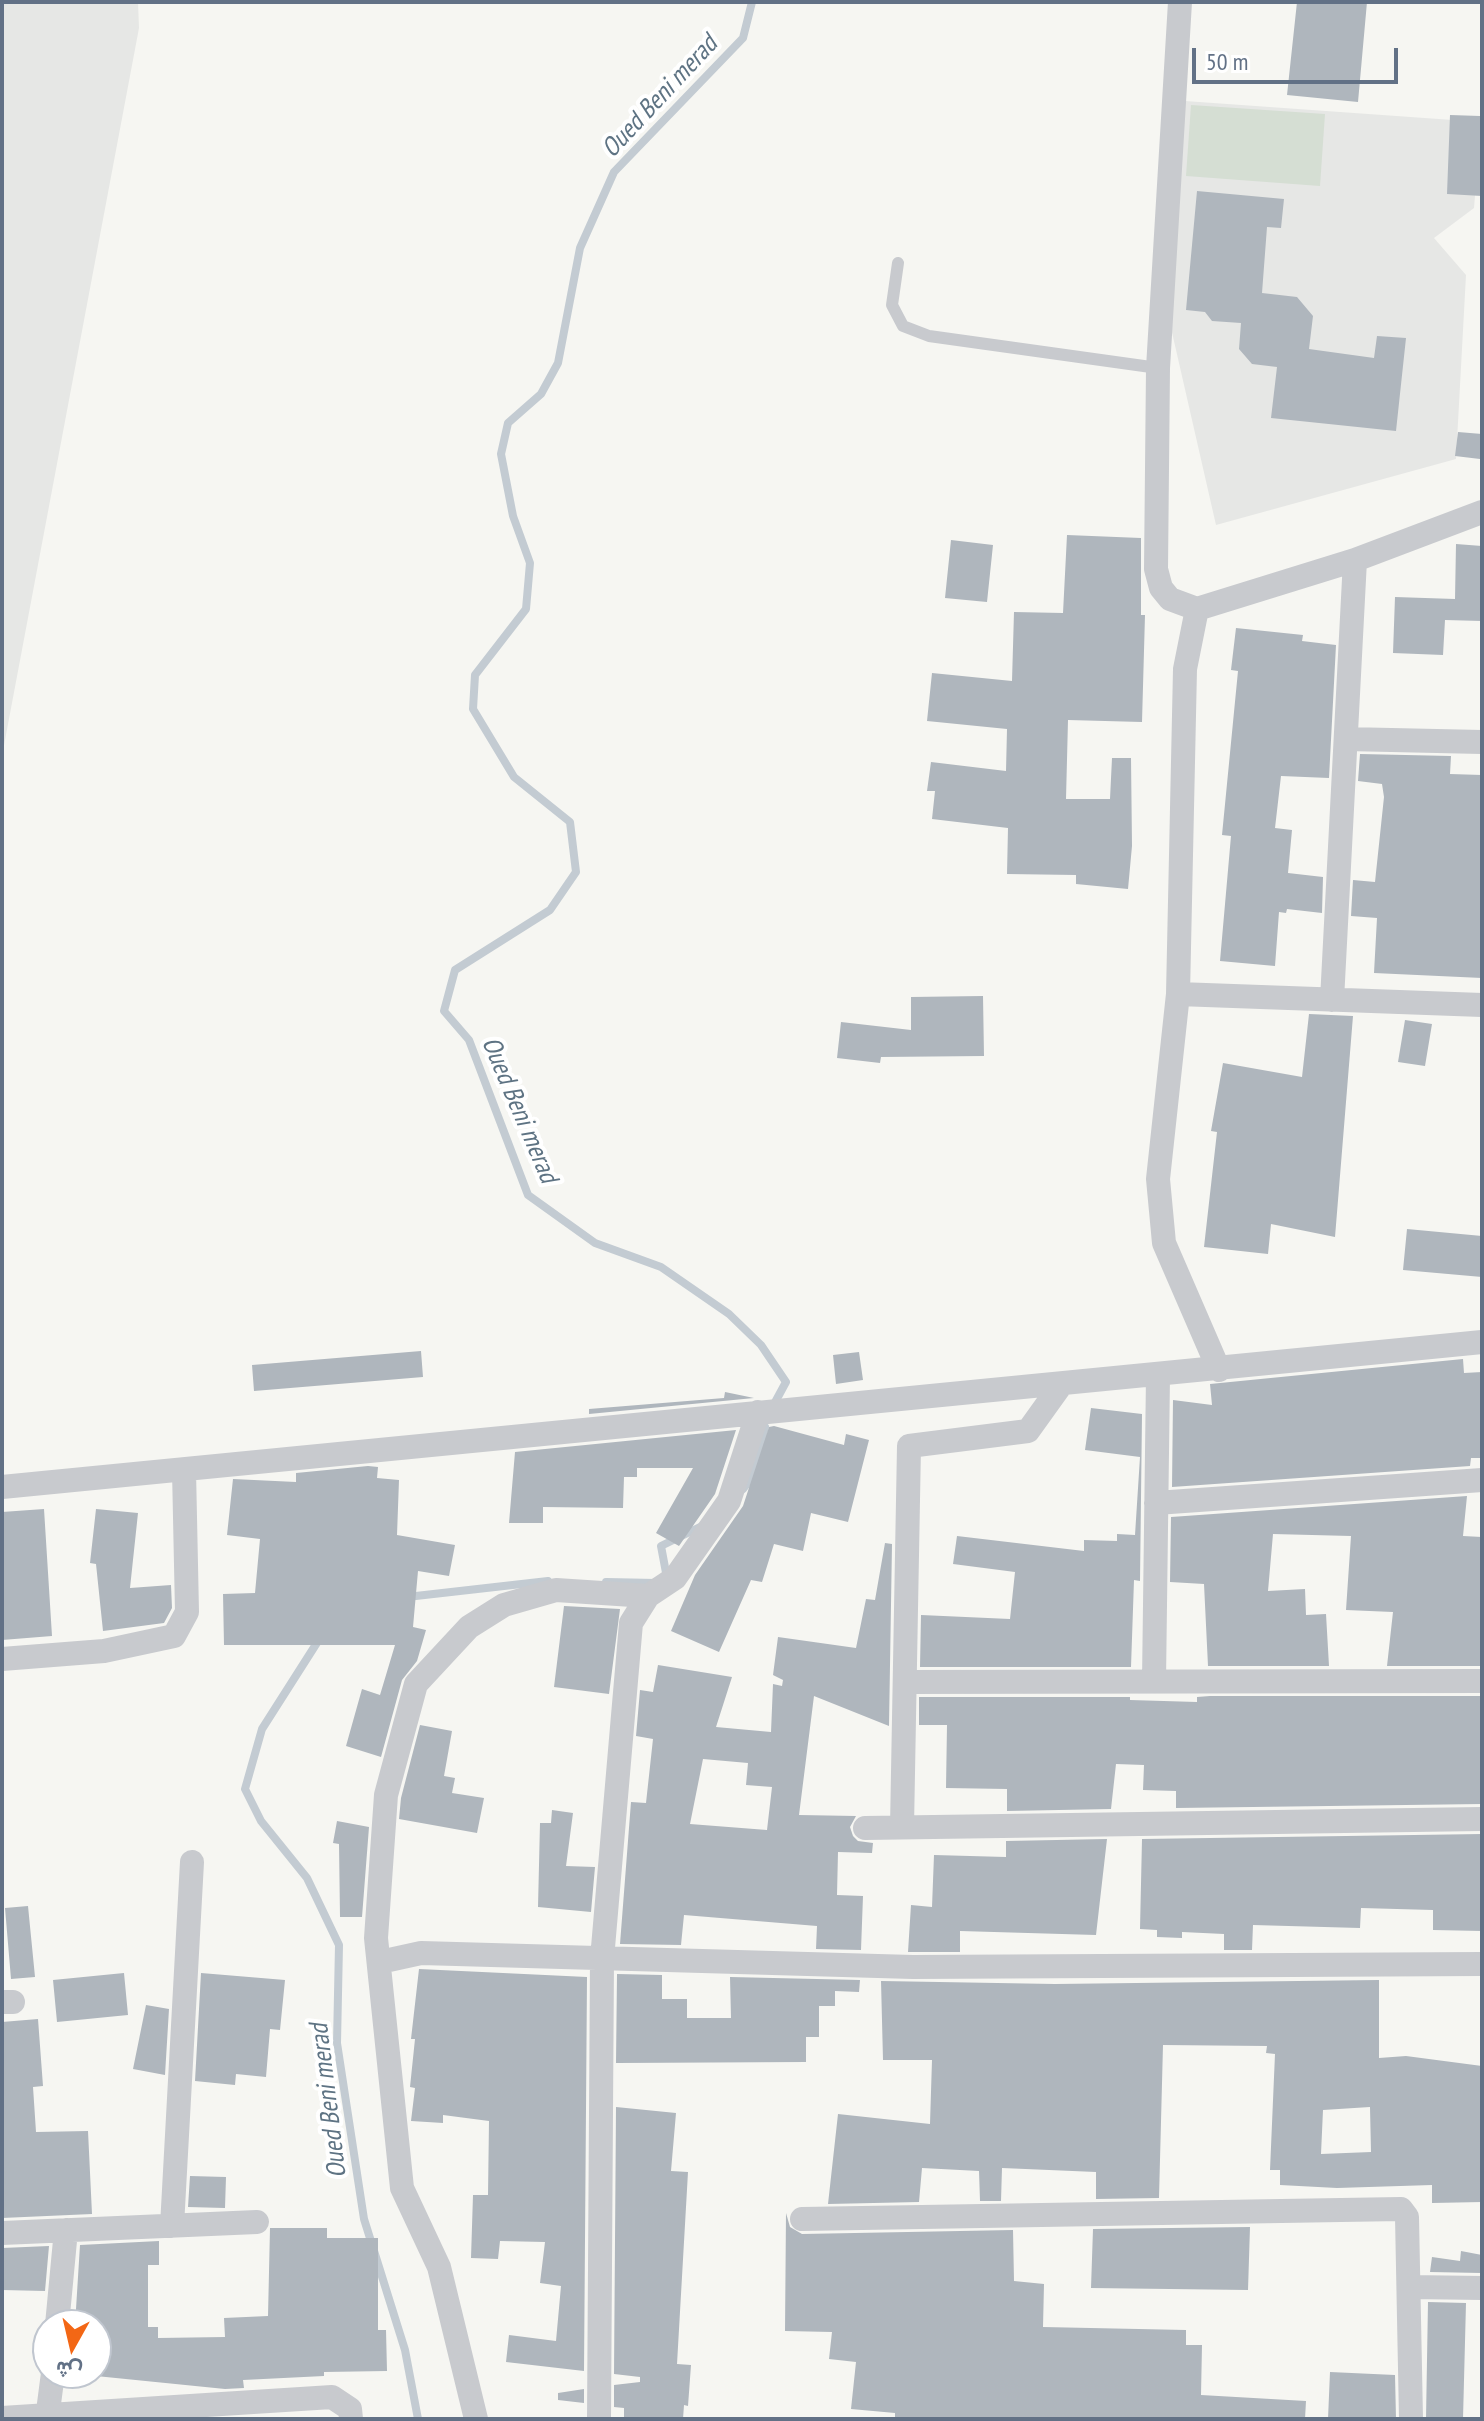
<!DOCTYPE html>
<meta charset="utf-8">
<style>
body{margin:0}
#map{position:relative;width:1484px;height:2421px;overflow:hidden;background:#f6f6f2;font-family:"PT Sans Narrow",Vazirmatn,sans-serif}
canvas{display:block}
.frame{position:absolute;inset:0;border:4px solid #627186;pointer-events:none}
.north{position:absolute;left:32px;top:2309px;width:80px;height:80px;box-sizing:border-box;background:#fff;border:2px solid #c0c6cf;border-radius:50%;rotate:188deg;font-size:22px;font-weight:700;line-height:32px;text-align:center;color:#627186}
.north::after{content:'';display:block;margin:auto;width:28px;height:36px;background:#f36715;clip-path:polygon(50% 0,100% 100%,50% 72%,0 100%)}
.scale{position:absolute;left:1192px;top:48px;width:206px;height:36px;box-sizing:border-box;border:4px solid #627186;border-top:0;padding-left:10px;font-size:24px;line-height:28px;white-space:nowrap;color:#627186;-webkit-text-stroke:6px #fff;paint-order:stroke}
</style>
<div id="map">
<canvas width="1484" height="2421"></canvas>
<div class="frame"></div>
<div class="north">ش</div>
<div class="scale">50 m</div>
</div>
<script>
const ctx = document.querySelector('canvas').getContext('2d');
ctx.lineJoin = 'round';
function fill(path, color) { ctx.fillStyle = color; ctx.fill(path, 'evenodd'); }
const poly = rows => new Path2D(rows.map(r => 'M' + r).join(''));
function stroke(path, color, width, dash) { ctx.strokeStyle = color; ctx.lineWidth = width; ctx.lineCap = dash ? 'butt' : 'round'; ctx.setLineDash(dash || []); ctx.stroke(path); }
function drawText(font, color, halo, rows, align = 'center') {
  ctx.font = font + ' "PT Sans Narrow",sans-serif'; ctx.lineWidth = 8; ctx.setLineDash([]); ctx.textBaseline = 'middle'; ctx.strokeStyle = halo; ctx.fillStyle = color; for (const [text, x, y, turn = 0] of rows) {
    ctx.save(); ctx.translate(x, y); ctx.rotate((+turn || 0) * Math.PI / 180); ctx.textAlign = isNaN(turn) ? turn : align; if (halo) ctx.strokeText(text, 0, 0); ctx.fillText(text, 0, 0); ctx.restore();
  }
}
fill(poly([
 [2,2,138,2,139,28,2,756],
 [1185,101,1481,122,1474,208,1434,238,1466,275,1456,459,1216,525,1171,328]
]), '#e6e7e5');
fill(poly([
 [1191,105,1325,114,1320,186,1186,176]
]), '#d5ded3');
stroke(poly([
 [752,2,743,38,614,172,580,248,558,363,541,394,508,423,501,454,513,516,530,563,526,609,475,675,473,709,514,777,570,822,576,872,550,910,455,970,444,1011,469,1040,528,1195,595,1243,661,1267,729,1314,761,1345,786,1382,773,1406],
 [743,1489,752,1477,765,1427],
 [667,1578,661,1546,702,1526],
 [606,1582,656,1583],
 [407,1597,548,1581],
 [320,1638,262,1729,245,1789,261,1821,307,1878,339,1945,337,2043,364,2219,405,2350,418,2419]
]), '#c3cbd2', 8);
fill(poly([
 [1297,2,1367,2,1358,102,1287,95],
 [1450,115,1480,116,1482,196,1447,194],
 [1197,191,1284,199,1281,228,1267,227,1262,293,1297,297,1313,316,1309,349,1374,358,1377,336,1406,338,1396,431,1271,418,1277,367,1252,364,1239,349,1241,323,1212,321,1205,312,1186,310],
 [1458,432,1482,434,1480,459,1455,456],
 [1067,535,1141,538,1141,615,1145,615,1142,722,1068,720,1066,799,1110,799,1112,758,1131,758,1132,846,1128,889,1076,884,1076,875,1007,874,1008,828,932,819,935,791,927,791,931,762,1006,771,1007,729,927,721,932,673,1012,681,1014,612,1063,613],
 [951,540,993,545,987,602,945,598],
 [1456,544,1482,546,1482,621,1445,620,1443,655,1393,653,1395,597,1455,599],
 [1236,628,1303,635,1302,641,1336,645,1329,778,1281,776,1275,828,1292,830,1288,873,1323,877,1322,913,1287,909,1286,913,1279,912,1275,966,1220,961,1231,836,1222,835,1238,671,1231,670],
 [1360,754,1451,756,1450,774,1482,775,1482,978,1374,973,1377,918,1351,916,1353,880,1375,882,1384,797,1382,784,1358,781],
 [983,996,984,1056,881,1057,880,1063,837,1058,841,1022,911,1030,911,997],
 [1309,1014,1353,1016,1335,1237,1271,1224,1268,1254,1204,1247,1217,1132,1211,1131,1223,1063,1302,1077],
 [1405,1020,1432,1024,1425,1066,1398,1062],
 [1407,1229,1482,1236,1482,1277,1403,1270],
 [421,1351,423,1377,254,1391,252,1365],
 [859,1352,863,1380,836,1384,833,1355],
 [1463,1359,1464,1373,1482,1372,1482,1458,1471,1458,1470,1466,1172,1487,1173,1400,1212,1405,1210,1384],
 [725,1392,754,1398,589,1414,589,1409,724,1398],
 [1091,1408,1142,1414,1140,1581,1134,1580,1131,1667,920,1667,921,1615,1010,1619,1015,1572,953,1564,957,1536,1084,1551,1084,1540,1117,1541,1117,1534,1135,1535,1140,1457,1085,1450],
 [774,1426,844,1445,846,1434,869,1440,848,1522,811,1513,803,1551,774,1544,762,1582,751,1580,719,1652,671,1631,695,1575,743,1506,769,1427],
 [736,1430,715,1494,679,1546,656,1533,693,1468,637,1468,637,1477,624,1477,623,1508,543,1507,543,1523,509,1523,515,1452],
 [368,1466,378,1467,377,1478,399,1480,397,1535,455,1545,449,1576,418,1571,413,1627,426,1630,417,1661,402,1680,381,1757,346,1746,362,1689,380,1695,395,1645,224,1645,223,1594,255,1593,260,1539,227,1535,233,1479,296,1482,296,1473],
 [1467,1496,1463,1536,1482,1537,1482,1666,1387,1666,1393,1612,1346,1610,1351,1536,1273,1534,1268,1591,1305,1589,1306,1615,1326,1614,1329,1666,1208,1666,1204,1584,1170,1582,1171,1517],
 [44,1509,52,1636,2,1640,2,1512],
 [96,1509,138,1513,130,1588,171,1585,172,1608,164,1623,103,1631,96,1564,90,1563],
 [885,1543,892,1544,889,1726,814,1696,799,1815,856,1816,850,1827,853,1836,858,1841,873,1843,872,1853,838,1852,837,1895,863,1896,861,1950,816,1949,817,1926,684,1915,681,1945,620,1944,631,1802,646,1803,653,1739,636,1736,640,1690,653,1692,658,1665,732,1677,716,1727,771,1732,773,1684,782,1686,783,1680,773,1675,778,1637,856,1648,866,1599,875,1600],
 [703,1759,748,1763,746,1785,772,1787,767,1830,690,1824],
 [564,1606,620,1609,609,1694,554,1687],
 [1210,1696,1482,1696,1482,1804,1176,1808,1176,1791,1143,1790,1144,1765,1116,1764,1111,1809,1007,1811,1007,1789,946,1788,947,1725,919,1725,919,1697,1130,1697,1130,1700,1197,1702,1197,1697],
 [420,1725,452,1731,444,1776,455,1778,452,1793,484,1798,477,1833,399,1819,401,1798],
 [552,1810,573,1813,566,1866,595,1867,591,1912,538,1907,540,1823,551,1823],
 [337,1821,369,1827,362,1917,340,1917,339,1844,333,1843],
 [1482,1834,1482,1931,1433,1930,1433,1910,1361,1908,1360,1928,1253,1925,1252,1950,1224,1950,1224,1934,1182,1932,1182,1938,1157,1937,1157,1930,1140,1929,1142,1839],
 [1107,1839,1096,1935,960,1931,960,1952,908,1952,911,1905,932,1907,934,1855,1006,1857,1006,1841],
 [28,1906,35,1977,11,1979,5,1908],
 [419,1969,587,1977,584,2371,506,2362,509,2335,556,2341,561,2286,540,2283,545,2242,500,2241,498,2259,471,2258,473,2195,488,2195,489,2121,443,2115,443,2123,411,2121,415,2088,410,2087,415,2039,411,2039],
 [124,1973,128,2015,57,2022,53,1980],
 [201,1973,285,1980,280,2030,270,2029,266,2077,236,2074,235,2085,195,2081],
 [617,1974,662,1975,662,1999,687,1999,687,2018,731,2018,730,1977,860,1980,859,1992,835,1991,835,2006,819,2006,819,2037,806,2037,806,2062,616,2063],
 [1379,1980,1379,2058,1406,2056,1482,2066,1482,2202,1432,2203,1432,2185,1337,2188,1280,2185,1280,2170,1270,2170,1275,2054,1266,2053,1267,2046,1163,2045,1159,2198,1096,2199,1096,2172,1002,2168,1001,2201,980,2201,979,2171,922,2168,919,2202,828,2204,838,2114,930,2124,932,2060,883,2060,881,1981,1055,1984],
 [1370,2107,1371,2152,1321,2154,1323,2110],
 [146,2005,169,2009,165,2075,133,2069],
 [38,2019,43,2086,33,2087,36,2132,88,2131,92,2214,2,2218,2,2022],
 [616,2107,676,2113,671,2171,688,2172,677,2364,691,2365,688,2406,684,2405,683,2419,624,2419,624,2408,614,2407,614,2385,640,2382,640,2377,614,2374],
 [190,2176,226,2177,225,2208,188,2207],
 [786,2213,790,2227,802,2234,1013,2230,1014,2281,1044,2284,1043,2327,1186,2330,1186,2345,1202,2345,1201,2395,1306,2401,1305,2419,895,2419,895,2413,851,2409,856,2362,829,2359,832,2332,785,2331],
 [1250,2227,1248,2290,1091,2288,1093,2229],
 [270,2228,327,2228,327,2238,378,2238,378,2330,386,2330,387,2371,324,2372,324,2376,243,2380,244,2388,225,2389,96,2376,96,2325,75,2325,80,2245,159,2241,159,2265,148,2265,148,2327,158,2327,158,2338,225,2337,224,2318,268,2316],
 [49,2246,45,2291,2,2290,2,2248],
 [1461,2251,1482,2255,1481,2273,1430,2272,1432,2257,1460,2261],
 [1428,2302,1466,2303,1463,2419,1426,2419],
 [1330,2372,1395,2375,1396,2419,1328,2419],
 [584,2389,584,2403,558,2400,558,2393]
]), '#afb6bd');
stroke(poly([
 [898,263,892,305,903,326,929,336,1158,368]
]), '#c8cace', 12);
stroke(poly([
 [1180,2,1158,368,1156,569,1161,588,1170,599,1197,609],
 [1346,739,1482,742],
 [1178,994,1482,1005],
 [1332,1000,1355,560],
 [1219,1370,1164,1243,1158,1179,1178,994,1185,669,1197,609,1355,560,1482,512],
 [2,1487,1482,1342],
 [1156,1503,1482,1480],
 [2,1659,104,1651,174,1636,187,1612,184,1470],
 [1154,1681,1158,1376],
 [905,1682,1482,1681],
 [902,1827,909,1446,1028,1431,1061,1385],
 [865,1828,1482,1819],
 [380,1962,421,1953,913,1967,1482,1964],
 [2,2002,13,2002],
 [802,2219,1401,2209,1407,2217,1411,2419],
 [172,2226,192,1862],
 [2,2233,257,2222],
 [1410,2287,1482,2288],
 [57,2325,66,2230],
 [2,2418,332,2397,350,2409,351,2419],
 [47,2419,53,2373],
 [476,2419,439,2267,402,2188,376,1938,386,1795,416,1684,469,1627,504,1605,556,1590,648,1596],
 [599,2419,602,1959,631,1623,648,1596,675,1578,729,1501,758,1412]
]), '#c8cace', 24);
drawText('italic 26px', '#5e7383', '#fff', [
 ["Oued Beni merad",660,97,-47],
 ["Oued Beni merad",519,1110,67],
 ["Oued Beni merad",329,2101,-97]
]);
</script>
